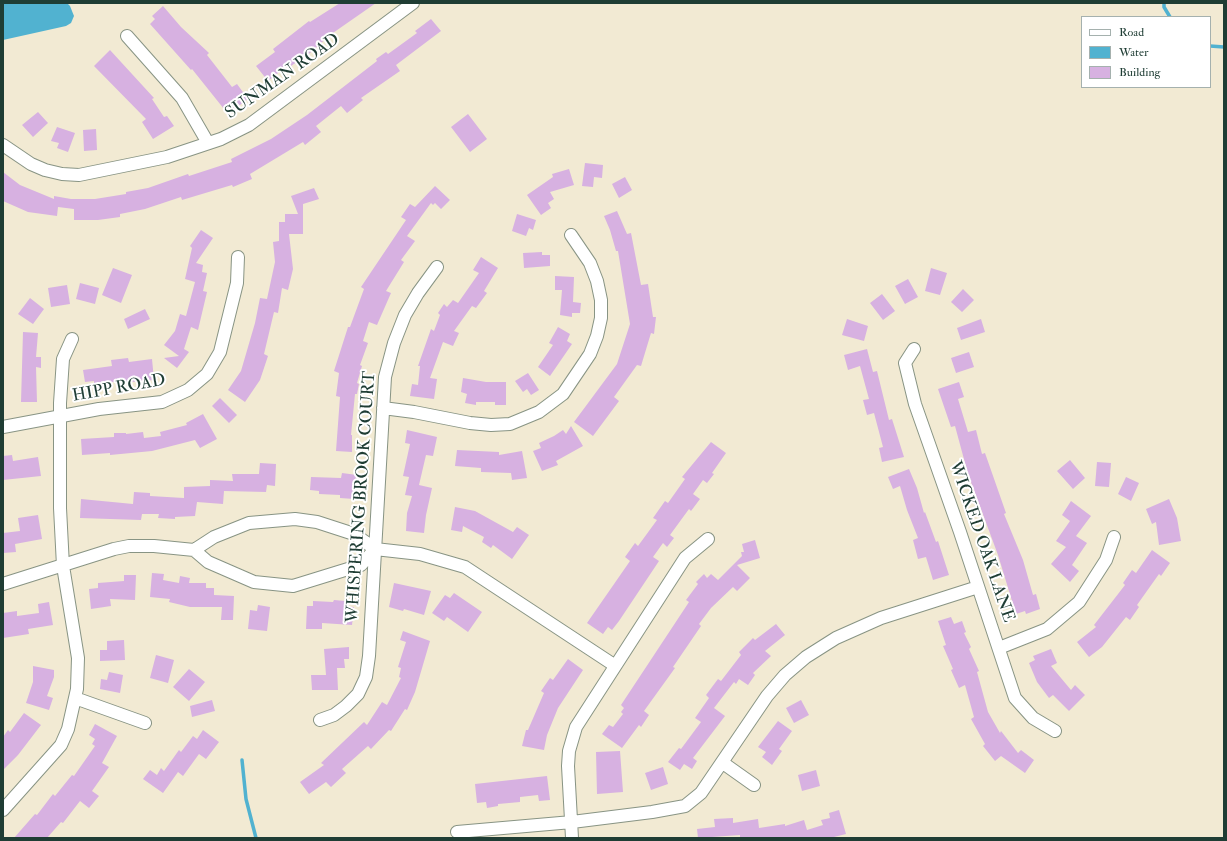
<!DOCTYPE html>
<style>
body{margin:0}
#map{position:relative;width:1227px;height:841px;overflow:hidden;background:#f2ead3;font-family:"IM FELL Double Pica",serif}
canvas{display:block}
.frame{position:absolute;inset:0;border:4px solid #1f3d34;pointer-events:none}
.legend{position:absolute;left:1081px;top:16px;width:130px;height:72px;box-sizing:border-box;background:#fff;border:1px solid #a5b1ae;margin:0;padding:5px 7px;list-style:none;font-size:12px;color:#1f3d34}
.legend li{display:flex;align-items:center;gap:8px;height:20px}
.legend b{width:20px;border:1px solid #a5b1ae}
</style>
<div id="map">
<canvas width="1227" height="841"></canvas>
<div class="frame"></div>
<ul class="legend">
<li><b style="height:5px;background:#fff"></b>Road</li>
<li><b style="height:11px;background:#51b2d0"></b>Water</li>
<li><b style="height:11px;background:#d7b1e1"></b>Building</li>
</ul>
</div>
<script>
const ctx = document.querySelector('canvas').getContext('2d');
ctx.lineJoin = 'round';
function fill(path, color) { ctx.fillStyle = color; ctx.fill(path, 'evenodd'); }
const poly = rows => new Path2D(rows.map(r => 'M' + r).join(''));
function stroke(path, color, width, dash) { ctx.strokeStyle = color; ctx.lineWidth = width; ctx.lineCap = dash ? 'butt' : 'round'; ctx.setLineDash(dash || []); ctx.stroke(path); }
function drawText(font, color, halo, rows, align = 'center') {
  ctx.font = font + ' "IM FELL Double Pica",serif'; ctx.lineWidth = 4; ctx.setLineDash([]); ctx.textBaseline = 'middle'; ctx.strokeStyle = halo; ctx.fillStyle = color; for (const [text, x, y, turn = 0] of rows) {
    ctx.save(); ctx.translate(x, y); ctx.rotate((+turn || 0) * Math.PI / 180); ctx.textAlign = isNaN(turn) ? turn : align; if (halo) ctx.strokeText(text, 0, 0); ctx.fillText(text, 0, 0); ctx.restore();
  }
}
fill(poly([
 [3,3,67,3,70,6,74,16,71,23,66,26,3,40]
]), '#51b2d0');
stroke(poly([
 [1164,3,1164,7,1170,17],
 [1210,46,1224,47],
 [242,760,246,799,256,838]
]), '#51b2d0', 3.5);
fill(poly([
 [340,3,376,3,330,35,310,53,288,68,287,66,268,81,256,66,275,52,273,49,309,21,310,22],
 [163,6,181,27,209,53,207,55,232,87,237,84,248,99,228,114,192,69,191,70,150,24,155,19,152,16],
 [431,19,441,31,396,65,400,71,361,98,363,100,347,113,341,106,316,126,321,132,305,145,303,142,250,174,252,179,233,187,232,185,182,200,181,197,145,209,120,214,120,217,98,220,74,220,74,209,58,207,57,216,28,212,3,201,3,172,20,185,54,199,54,196,71,199,95,199,126,194,126,192,148,188,188,174,189,176,232,162,231,159,271,139,307,115,377,61,376,59,386,52,388,54,417,33,415,31],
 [110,50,154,98,152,99,164,117,167,116,174,126,153,139,142,122,146,119,94,66],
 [38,112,48,123,33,137,22,125],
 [468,114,487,139,470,152,451,127],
 [57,127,75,133,68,152,57,148,59,143,51,141],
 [96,129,97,150,84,151,83,130],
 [585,163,603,165,602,178,594,177,593,187,582,186],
 [569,169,574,185,550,192,554,199,548,203,551,208,541,215,527,195,553,177,552,174],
 [625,177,632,190,619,198,612,184],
 [435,186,450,200,441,209,435,203,433,205,431,203,407,236,415,241,401,260,404,262,386,291,391,293,377,325,369,322,363,341,368,343,360,365,362,366,357,383,359,384,357,394,355,394,351,435,352,435,352,452,336,451,340,397,336,396,339,373,334,371,348,327,350,327,364,289,361,287,406,220,401,217,410,204,415,207],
 [314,188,319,199,303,204,303,234,289,234,293,269,288,290,282,288,278,313,274,312,264,354,268,356,260,380,245,402,228,390,241,371,255,323,260,298,267,299,275,262,273,242,279,241,279,222,285,222,285,214,298,214,291,196],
 [617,211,627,234,631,233,641,285,648,284,653,317,656,317,654,334,651,333,641,366,637,365,614,397,619,401,593,436,574,422,617,364,630,324,618,251,616,251,610,230,604,216],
 [517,214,536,220,533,230,529,228,526,236,512,231],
 [201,230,213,238,196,263,203,265,202,272,207,273,203,291,207,292,198,330,191,327,184,349,189,352,177,368,164,358,179,356,164,345,175,331,180,314,186,316,195,282,185,279,192,248,190,246],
 [542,252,542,255,550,255,550,266,524,268,523,253],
 [481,257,498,268,484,291,487,293,476,308,472,306,454,331,459,333,453,346,443,342,430,378,437,379,434,399,410,396,412,384,418,385,420,366,418,366,431,329,434,331,440,315,438,313,444,304,447,307,453,300,458,303,479,273,473,270],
 [113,268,132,275,121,303,102,295],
 [931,268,947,273,940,295,925,291],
 [555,276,574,277,573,302,581,303,580,313,572,313,572,317,560,315,562,290,555,290],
 [908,279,918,297,905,304,895,286],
 [80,283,99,288,95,304,76,299],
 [67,285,70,304,51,307,48,288],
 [963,289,974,300,962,312,951,302],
 [882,294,895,311,883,320,870,303],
 [30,298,44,309,33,324,18,314],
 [145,309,150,319,128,329,124,319],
 [847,319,868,326,864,341,842,335],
 [981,319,985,332,961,340,957,328],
 [558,327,570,334,567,341,572,344,550,376,538,367,553,345,549,343],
 [23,332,38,333,36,357,41,357,41,368,36,367,37,402,21,402],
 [867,349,873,372,877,371,889,420,892,419,904,457,882,462,879,448,883,447,874,413,867,415,863,400,869,399,860,366,848,370,844,355],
 [969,352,974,367,956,373,951,358],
 [128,358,129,362,152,359,154,380,120,383,120,381,94,385,94,381,85,382,83,370,112,366,111,360],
 [528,373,539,390,531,395,527,389,523,392,515,381],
 [463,378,486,382,506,382,506,405,495,405,495,402,476,402,476,405,465,403,467,394,461,392],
 [959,382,964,397,958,399,968,432,976,430,982,454,985,453,1006,513,1004,514,1023,560,1033,595,1036,594,1040,609,1026,614,1025,611,1016,614,998,555,968,474,955,426,951,427,938,389],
 [220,398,237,415,229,423,212,406],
 [203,414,217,439,200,448,195,440,152,451,110,455,110,453,82,455,81,439,114,437,114,433,126,433,126,434,143,432,144,438,161,436,160,432,187,425,186,423],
 [571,426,583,446,556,461,558,465,542,471,533,451,541,448,539,443,554,436,563,430,566,434],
 [407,430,437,437,433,456,426,455,419,485,432,488,426,515,424,533,406,531,407,513,412,496,405,495,409,477,403,476,410,444,405,443],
 [711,442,726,453,712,473,714,474,707,483,703,480,693,494,700,499,691,511,689,509,670,535,674,538,667,547,663,543,653,557,659,561,619,621,612,630,608,627,603,634,587,623,630,561,625,557,635,543,638,546,657,520,653,518,665,501,668,503,685,479,682,477],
 [457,450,499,452,499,455,522,451,527,478,512,480,511,473,481,472,481,468,455,466],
 [12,455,13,461,38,457,41,476,3,480,3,456],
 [1070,460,1085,478,1073,489,1057,471],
 [1097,462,1111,463,1109,487,1095,486],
 [260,463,276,464,275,486,267,485,266,492,224,491,223,504,197,502,195,516,175,517,175,519,158,518,159,514,142,514,141,520,80,518,81,499,133,504,134,492,150,493,150,496,184,498,184,487,210,486,210,480,233,481,232,474,259,474],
 [909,469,917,488,924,513,925,512,936,542,938,541,949,575,933,580,926,557,918,559,913,540,918,538,907,510,900,486,893,489,888,477],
 [342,473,357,475,354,499,340,498,340,495,319,494,319,491,310,490,311,477,341,478],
 [1126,477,1139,483,1131,501,1118,494],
 [1169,499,1177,518,1181,541,1159,545,1156,522,1152,524,1146,509],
 [1071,501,1091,516,1076,536,1087,543,1072,565,1079,571,1070,582,1051,564,1066,547,1056,541,1070,521,1062,515],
 [455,507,475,511,513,532,517,527,529,535,512,559,493,545,491,548,482,542,484,537,463,526,462,532,451,530],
 [38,515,42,539,15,544,16,552,3,553,3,533,20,531,18,518],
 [755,540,760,558,737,565,750,578,737,591,733,587,711,608,699,624,701,626,673,667,675,668,644,711,649,715,641,727,639,725,622,748,602,734,609,725,613,727,623,714,621,712,624,708,621,705,689,602,686,600,698,584,696,582,704,574,707,578,711,574,718,580,742,556,741,552,744,552,742,544],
 [1152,550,1170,563,1161,576,1159,574,1137,605,1139,607,1130,620,1126,617,1102,647,1089,657,1077,642,1096,627,1094,625,1125,585,1123,583,1132,570,1136,573],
 [152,573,164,574,163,580,179,583,180,576,190,578,189,583,206,583,206,588,214,588,214,595,234,596,233,620,221,620,222,607,190,607,169,602,170,599,150,597],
 [124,575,136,575,135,600,110,599,111,606,91,609,89,589,98,588,98,583,124,581],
 [394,583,431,591,424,615,404,609,403,611,389,607],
 [454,593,482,612,468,632,447,617,444,621,432,613,445,595,450,598],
 [334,600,345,601,345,606,354,607,352,625,322,623,322,629,306,629,307,606,313,606,313,601,333,602],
 [49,602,53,625,28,629,29,634,3,638,3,613,17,611,17,616,39,613,38,604],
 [258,605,270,607,267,631,248,629,250,610,257,611],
 [951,617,954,624,962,621,966,632,964,633,971,647,969,649,979,671,977,672,988,712,1000,733,1001,731,1018,753,1021,750,1034,760,1025,773,1001,756,995,761,983,746,985,744,971,719,974,717,965,685,959,688,951,670,953,669,943,646,946,645,938,621],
 [776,624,785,635,765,651,771,656,753,673,755,675,748,685,739,679,736,684,734,682,714,708,725,716,693,758,697,761,692,769,684,764,680,770,668,762,679,748,681,749,701,722,695,718,709,698,706,695,718,679,721,681,741,655,739,652,753,638,755,640],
 [403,631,430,641,415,692,407,710,405,709,391,731,389,730,371,749,368,746,342,769,346,773,331,787,326,782,309,794,300,782,324,765,321,763,364,722,367,725,382,702,387,705,401,678,399,677,401,668,398,667,406,642,400,640],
 [124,640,125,660,100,661,100,650,107,650,107,641],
 [349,647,349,659,344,659,345,668,337,668,338,690,312,690,311,675,326,675,324,649],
 [1051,649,1057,663,1051,666,1071,690,1075,685,1085,695,1069,711,1053,695,1049,698,1037,682,1029,663,1035,660,1033,656],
 [156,655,174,660,168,683,150,678],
 [568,659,583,670,558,708,547,735,544,750,522,746,526,730,528,730,544,693,541,691,550,678,553,680],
 [33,666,54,670,54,677,47,696,53,698,49,710,26,703,33,682],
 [189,669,205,682,189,701,173,687],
 [109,672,123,675,120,693,100,689,101,679,107,680],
 [212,700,215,711,192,717,190,706],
 [801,700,809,715,794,723,786,708],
 [24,713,41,725,18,755,3,770,3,737,8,730,10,732],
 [778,721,792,731,779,749,782,751,772,765,762,757,766,752,758,747],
 [95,724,117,736,102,763,109,767,92,791,99,796,89,808,80,801,63,823,61,822,47,838,14,838,35,814,37,815,53,794,55,796,72,775,74,776,95,746,92,744,95,739,89,735],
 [203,730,219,742,206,759,199,754,183,776,178,772,163,793,143,779,150,770,157,775,161,768,164,771,179,750,181,752,193,736,197,739],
 [620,751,623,792,597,794,596,752],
 [663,767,668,784,651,790,645,773],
 [816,770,820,786,802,791,798,775],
 [547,776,550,800,539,801,538,795,520,797,520,802,498,804,498,806,487,808,486,802,477,803,475,784],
 [839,810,846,834,830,838,740,838,740,835,698,838,697,829,715,827,714,819,733,818,733,823,758,819,759,828,785,824,785,826,804,820,807,830,823,825,821,820,830,818,829,813]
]), '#d7b1e1');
const minor = poly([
 [127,36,182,98,208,143],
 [3,145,31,164,45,170,62,174,79,175,167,157,221,139,249,125,413,3],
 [914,349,905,363,915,404,960,532,1015,698,1033,718,1055,731],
 [383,408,414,412,470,423,491,425,510,424,539,412,563,394,590,354,597,336,601,318,601,300,597,281,590,263,571,235],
 [3,427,99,409,162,402,188,390,207,374,220,352,237,283,238,257],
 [194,550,214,537,249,523,295,519,317,522,354,534,375,549,420,554,465,567,614,665],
 [3,584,114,549,129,546,154,546,194,550,208,562,254,582,293,586,361,565,375,549],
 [999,648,1047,629,1079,602,1106,560,1114,537],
 [75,698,145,723],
 [320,720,334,715,346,706,358,694,366,677,369,656,385,377,394,343,405,315,418,293,437,267],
 [723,763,754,785],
 [3,810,61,745,68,729,77,689,78,658,63,566,60,508,60,403,63,359,72,339],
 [457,832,572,822,652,812,685,806,701,793,767,696,785,675,806,657,836,638,881,618,978,587],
 [572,838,568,766,569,751,576,727,685,558,708,539]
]);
stroke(minor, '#889484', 14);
stroke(minor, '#fff', 12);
drawText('17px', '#1f3d34', '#fff', [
 ["SUNMAN ROAD",283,77,-35],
 ["HIPP ROAD",119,389,-10],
 ["WHISPERING BROOK COURT",362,497,-86],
 ["WICKED OAK LANE",981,542,71]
]);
</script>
